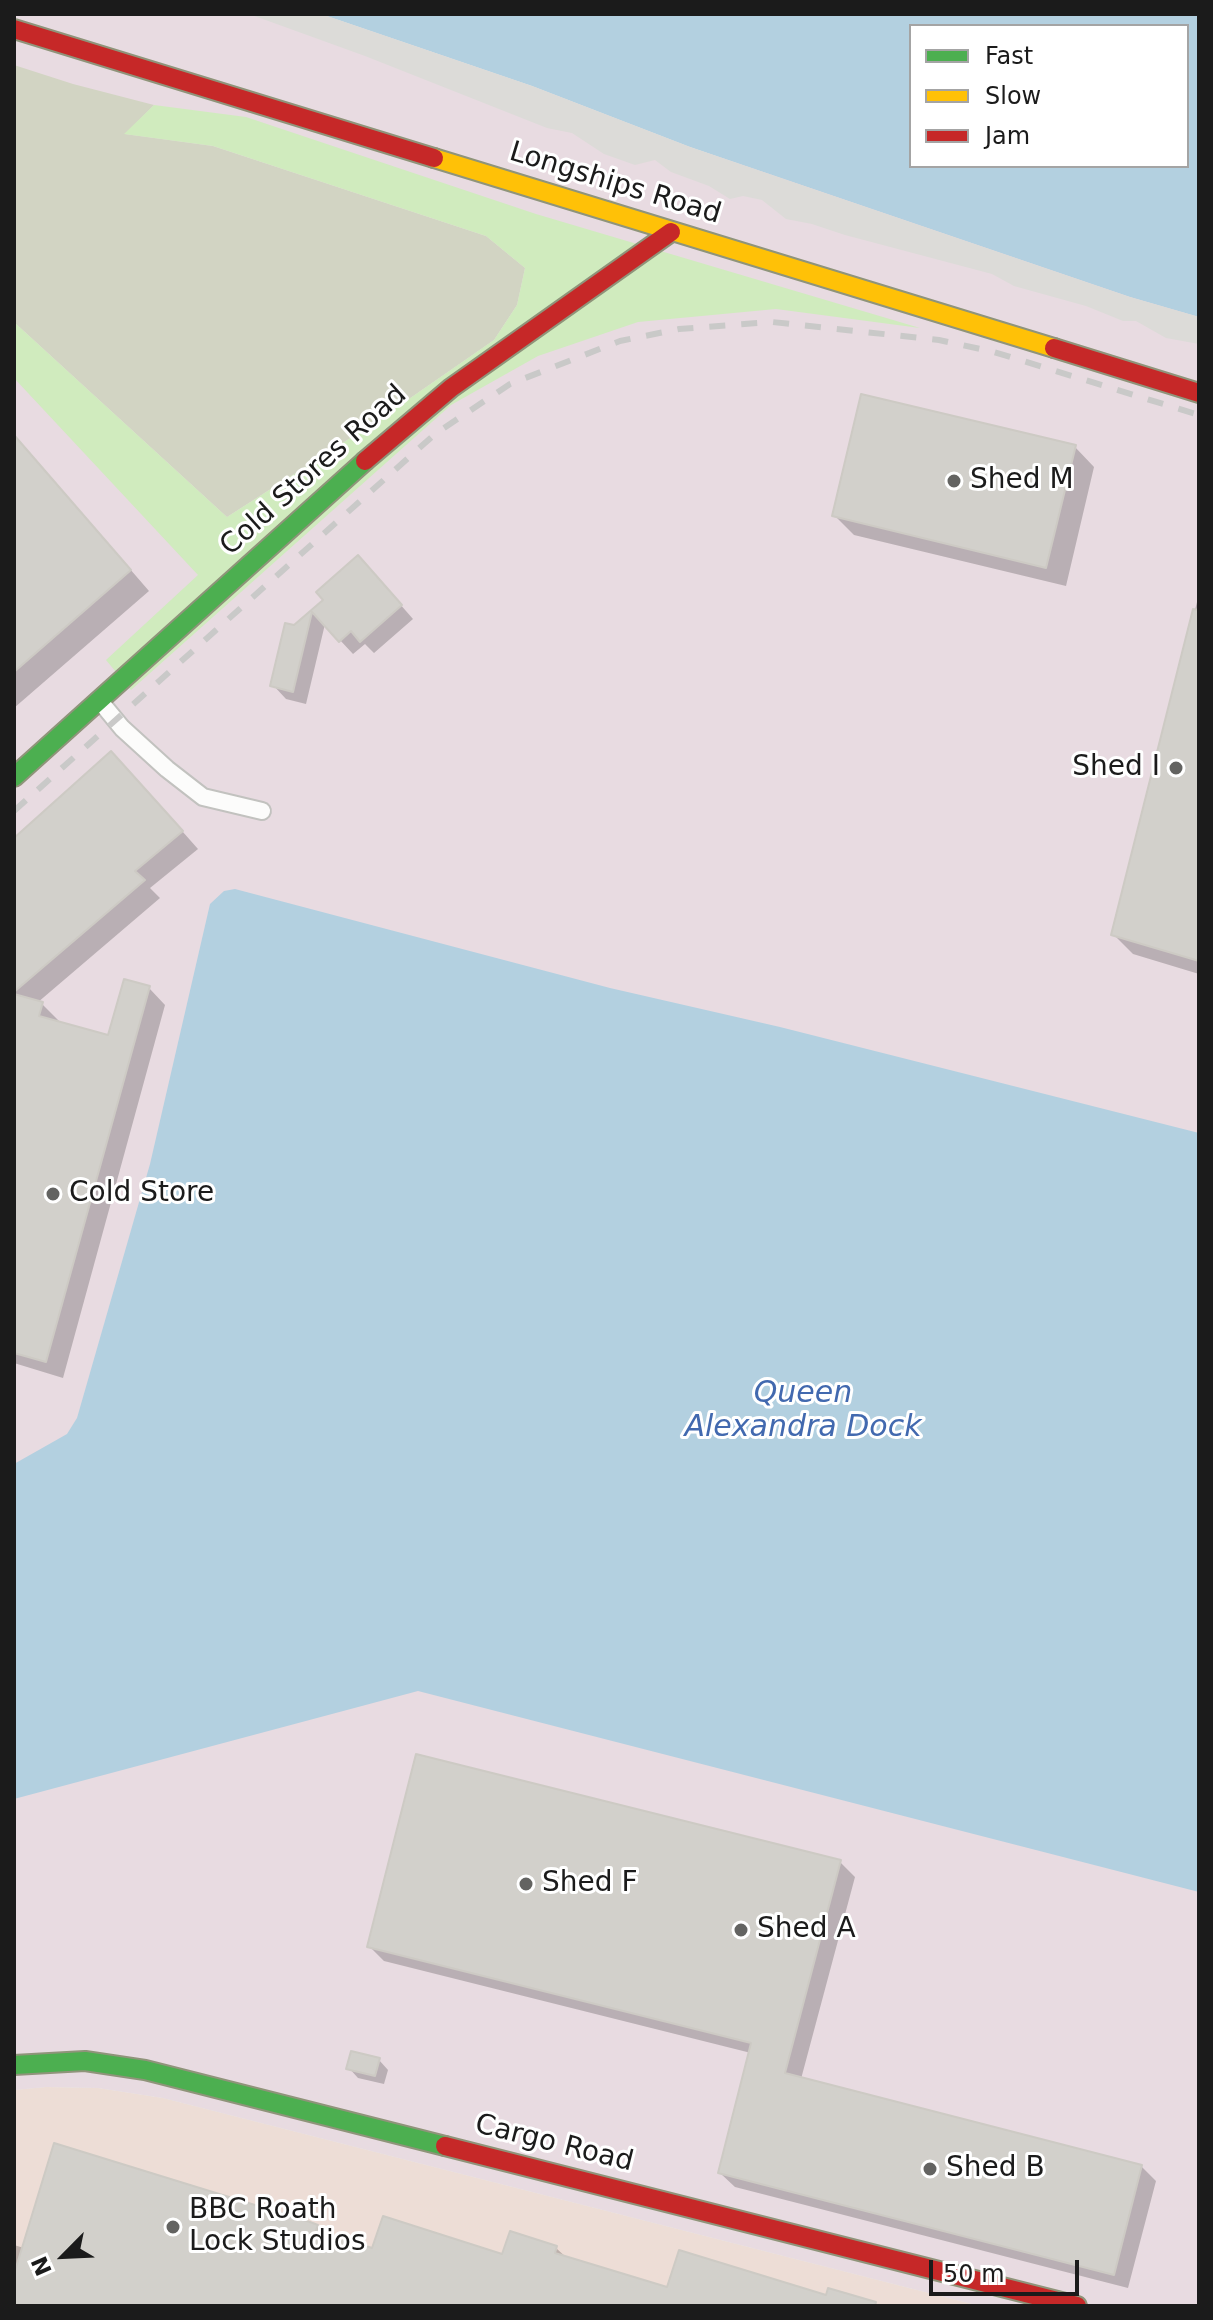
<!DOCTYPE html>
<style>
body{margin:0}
#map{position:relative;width:1213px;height:2320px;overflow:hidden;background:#eae9e2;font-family:"DejaVu Sans",sans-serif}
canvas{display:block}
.frame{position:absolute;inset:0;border:16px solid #1b1b1b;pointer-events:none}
.legend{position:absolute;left:909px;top:24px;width:280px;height:144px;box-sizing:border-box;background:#fff;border:2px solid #a4a4a4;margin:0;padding:10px 14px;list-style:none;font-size:24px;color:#1b1b1b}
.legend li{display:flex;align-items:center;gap:16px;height:40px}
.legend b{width:40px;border:2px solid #a4a4a4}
.north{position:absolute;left:24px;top:2216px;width:80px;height:80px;-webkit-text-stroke:6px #fff;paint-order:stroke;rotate:246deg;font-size:22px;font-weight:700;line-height:32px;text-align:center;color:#1b1b1b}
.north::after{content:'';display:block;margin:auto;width:28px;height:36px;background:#1b1b1b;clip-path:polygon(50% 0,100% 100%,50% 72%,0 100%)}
.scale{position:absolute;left:929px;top:2260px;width:150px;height:36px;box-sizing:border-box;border:4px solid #1b1b1b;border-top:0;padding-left:10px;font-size:24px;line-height:28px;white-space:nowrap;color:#1b1b1b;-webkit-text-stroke:6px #fff;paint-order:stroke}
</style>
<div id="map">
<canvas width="1213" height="2320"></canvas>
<div class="frame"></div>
<ul class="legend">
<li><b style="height:10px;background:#4caf50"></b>Fast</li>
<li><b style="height:10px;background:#ffc107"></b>Slow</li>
<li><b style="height:10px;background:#c62828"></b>Jam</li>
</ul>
<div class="north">N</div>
<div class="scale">50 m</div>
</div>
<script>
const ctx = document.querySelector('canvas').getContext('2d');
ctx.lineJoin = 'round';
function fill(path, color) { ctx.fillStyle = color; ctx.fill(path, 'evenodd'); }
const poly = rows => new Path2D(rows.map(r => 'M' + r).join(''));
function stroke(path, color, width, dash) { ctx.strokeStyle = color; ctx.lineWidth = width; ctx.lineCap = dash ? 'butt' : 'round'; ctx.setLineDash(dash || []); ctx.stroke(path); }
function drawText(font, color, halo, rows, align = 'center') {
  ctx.font = font + ' "DejaVu Sans",sans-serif'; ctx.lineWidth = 6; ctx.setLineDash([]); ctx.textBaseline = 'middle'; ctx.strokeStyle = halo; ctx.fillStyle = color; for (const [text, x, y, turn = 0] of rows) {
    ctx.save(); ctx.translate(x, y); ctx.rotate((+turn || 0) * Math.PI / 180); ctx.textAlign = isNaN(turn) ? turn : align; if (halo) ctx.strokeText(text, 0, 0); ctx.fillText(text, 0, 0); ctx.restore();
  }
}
fill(poly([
 [46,2087,98,2088,163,2098,980,2306,14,2306,14,2090]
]), '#edddd6');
fill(poly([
 [14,14,321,14,532,86,690,147,1199,317,1199,2306,980,2306,163,2098,98,2088,47,2087,14,2090]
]), '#e8dbe1');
fill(poly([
 [14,65,73,84,154,105,125,134,213,146,486,236,525,268,517,305,494,340,380,419,227,517,14,322]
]), '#d2d4c3');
fill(poly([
 [154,105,246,117,536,214,920,328,776,309,638,322,538,356,451,405,131,690,106,660,198,575,14,378,14,322,227,517,380,419,494,340,517,305,525,268,486,236,213,146,124,134]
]), '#d0ebbe');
fill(poly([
 [321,14,1199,14,1199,317,1130,297,690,147,532,86],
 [911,26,1187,26,1187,166,911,166],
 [235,889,610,988,780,1027,1199,1133,1199,1892,418,1691,14,1799,14,1464,67,1434,77,1418,150,1164,210,904,224,891]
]), '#b3d0e0');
fill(poly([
 [249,14,321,14,532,86,690,147,1130,297,1199,317,1199,344,1166,338,1136,321,1123,321,1086,306,1014,286,992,274,845,235,812,224,786,219,762,200,743,196,730,199,709,186,671,172,655,160,635,165,604,154,572,133,547,128,365,56]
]), '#dcdbd8');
fill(poly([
 [14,435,149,591,14,708],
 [1075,447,1094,467,1066,586,854,535,834,515],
 [371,571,413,619,374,653,365,644,353,654,325,624,306,704,286,699,273,685,294,627,325,600],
 [1197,602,1199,602,1199,974,1133,954,1113,934],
 [128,770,198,849,150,888,160,898,37,1003,42,1004,59,1021,58,1023,109,1038,149,988,165,1005,63,1378,14,1363,14,841],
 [840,1862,855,1877,801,2079,1141,2166,1156,2181,1128,2288,735,2187,720,2173,751,2053,384,1961,369,1946],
 [379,2060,388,2070,384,2084,358,2078,349,2068],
 [317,2226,325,2234,373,2250,504,2257,556,2248,568,2259,668,2290,859,2306,14,2306,14,2245,24,2248]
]), '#0003');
const building = poly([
 [861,394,1076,445,1046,568,832,516,861,394],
 [14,435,131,570,14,672,14,435],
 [358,555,402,605,360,642,351,631,339,642,312,612,293,692,270,686,285,623,294,625,323,600,316,592,358,555],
 [1193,609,1199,610,1199,961,1111,935,1193,609],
 [111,751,183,831,135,871,145,880,14,992,14,838,111,751],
 [124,979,150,986,46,1362,14,1353,14,994,43,1002,39,1016,108,1035,124,979],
 [416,1754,841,1860,785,2073,1142,2165,1114,2275,718,2173,751,2043,367,1947,416,1754],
 [351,2051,380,2058,375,2076,346,2069,351,2051],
 [54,2143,310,2222,318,2225,316,2230,372,2248,383,2216,502,2254,510,2231,557,2246,555,2253,667,2287,679,2250,826,2295,828,2288,876,2302,875,2306,14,2306,14,2274,54,2143]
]);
fill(building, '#d2d0cb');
stroke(building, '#cdcac4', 2);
const street = poly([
 [99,700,122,728,167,769,203,797,262,811]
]);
const fast = poly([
 [14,777,365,461],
 [14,2065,85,2061,145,2070,445,2146]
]);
const slow = poly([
 [434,158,1054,348]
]);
const jam = poly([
 [14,29,434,158],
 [1054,348,1199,393],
 [365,461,451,388,671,232],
 [445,2146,1077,2306]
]);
stroke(street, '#c2c2bf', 20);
stroke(fast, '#8f947a', 22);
stroke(slow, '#8f947a', 22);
stroke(jam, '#8f947a', 22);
stroke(street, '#fcfcfb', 16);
stroke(fast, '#4caf50', 18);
stroke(slow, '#ffc107', 18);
stroke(jam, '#c62828', 18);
stroke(poly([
 [14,811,435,434,510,384,620,341,679,329,772,322,939,340,994,352,1199,415]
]), '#c9c9c8', 6, [16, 16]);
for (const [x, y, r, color] of [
 [954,481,8,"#636361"],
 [1176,768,8,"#636361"],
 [53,1194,8,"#636361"],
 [526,1884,8,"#636361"],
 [741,1930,8,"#636361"],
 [930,2169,8,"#636361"],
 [173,2227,8,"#636361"]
]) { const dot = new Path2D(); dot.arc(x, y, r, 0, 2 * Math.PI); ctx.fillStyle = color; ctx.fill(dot); stroke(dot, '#fff', 3); }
drawText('28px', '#1b1b1b', '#fff', [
 ["Longships Road",615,184,17],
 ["Cold Stores Road",314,471,-42],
 ["Cargo Road",554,2144,14]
]);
drawText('28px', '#1b1b1b', '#fff', [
 ["Shed M",970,481],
 ["Shed I",1160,768,"right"],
 ["Cold Store",69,1194],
 ["Shed F",542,1884],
 ["Shed A",757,1930],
 ["Shed B",946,2169],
 ["BBC Roath",189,2211],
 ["Lock Studios",189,2243]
], 'left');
drawText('italic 30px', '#4269af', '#fff', [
 ["Queen",803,1394],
 ["Alexandra Dock",803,1428]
]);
</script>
